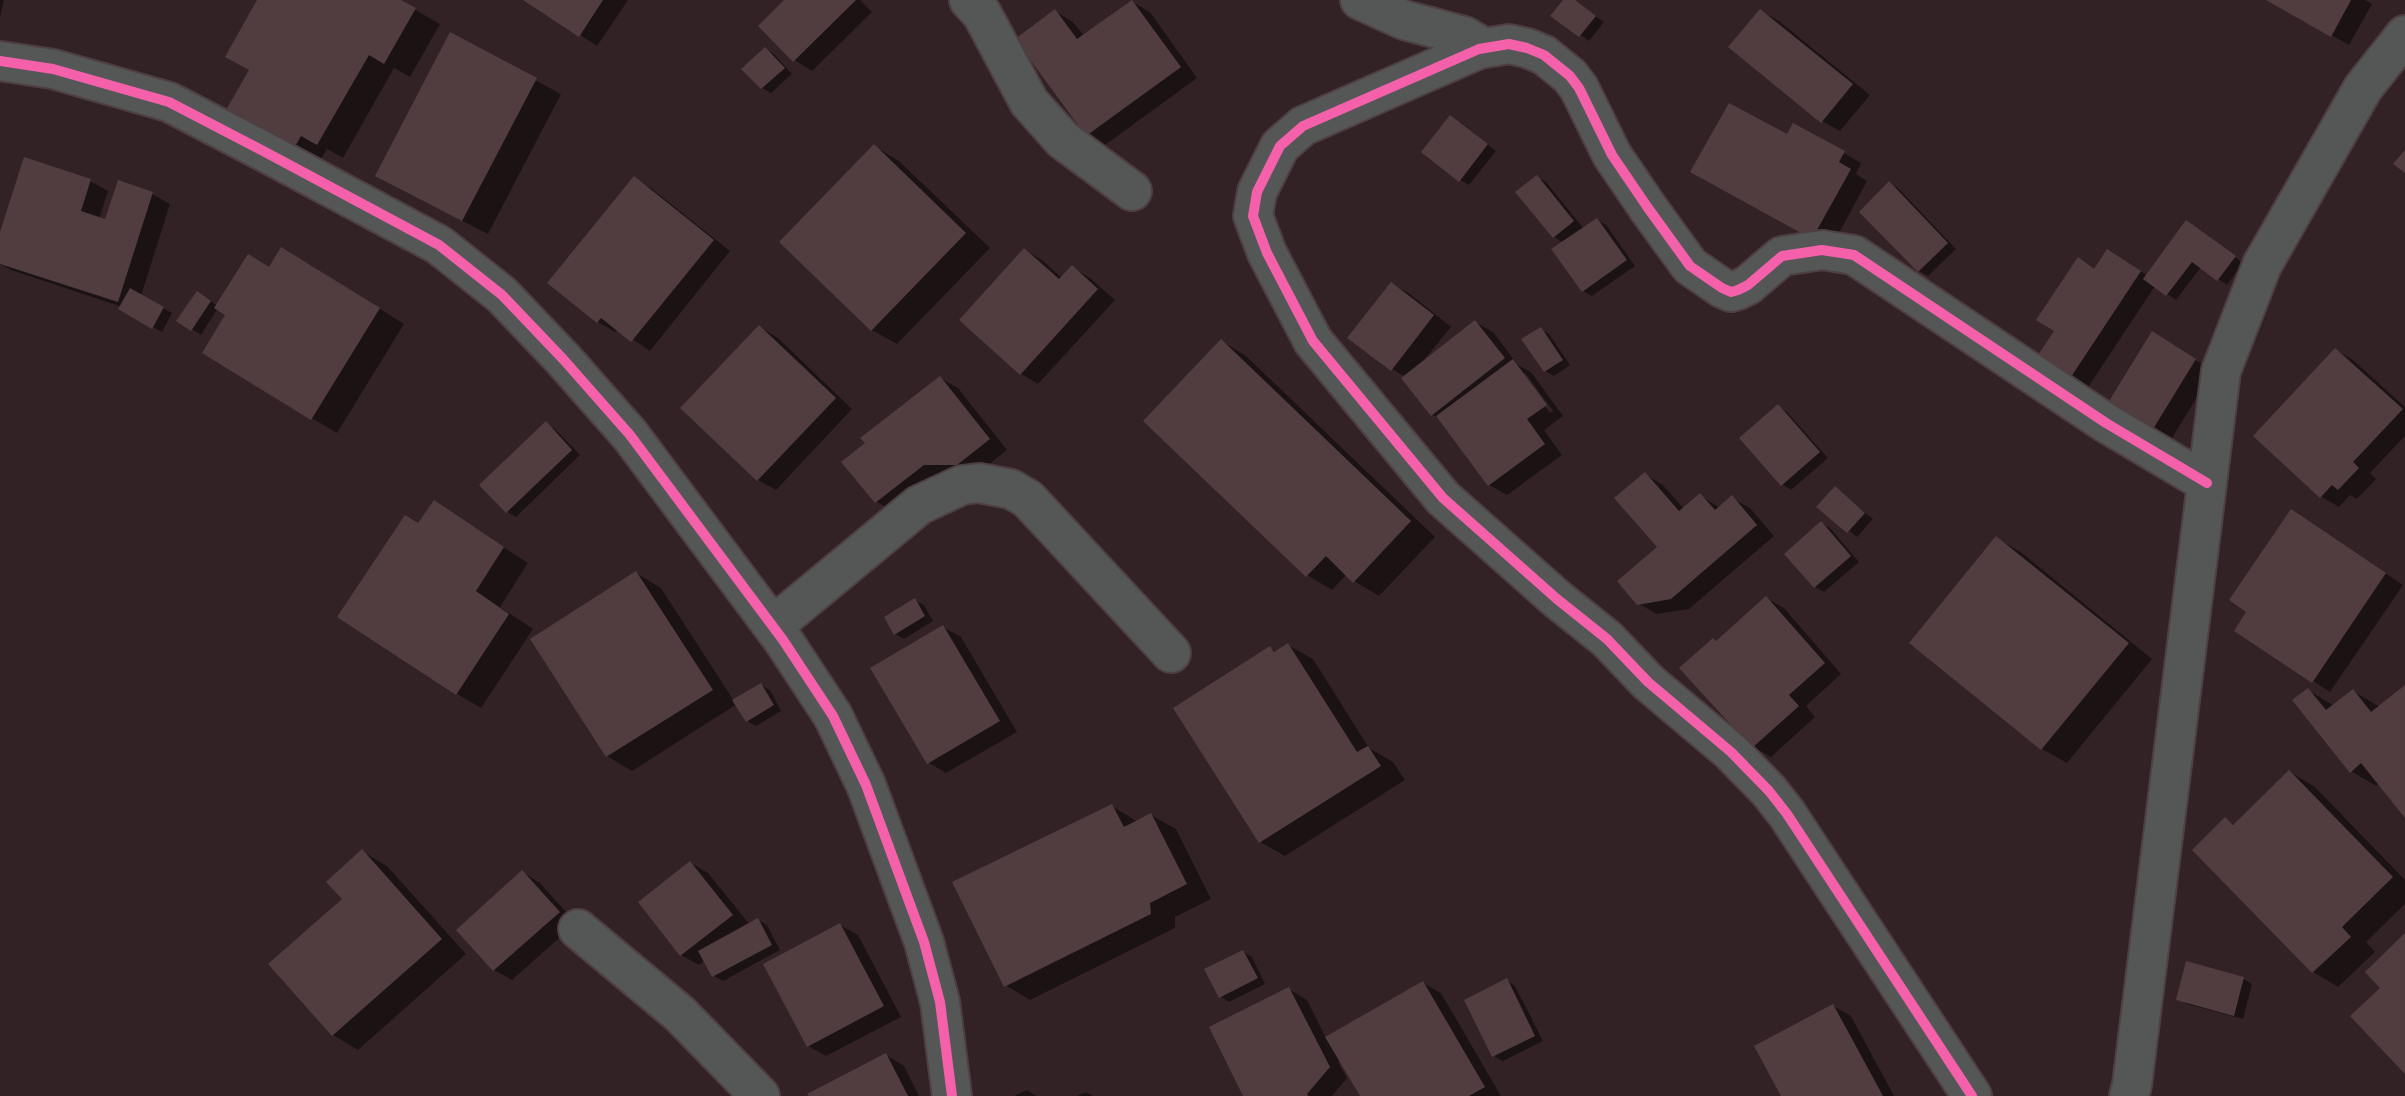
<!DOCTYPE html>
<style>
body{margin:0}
canvas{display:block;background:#332225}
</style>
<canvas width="2405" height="1096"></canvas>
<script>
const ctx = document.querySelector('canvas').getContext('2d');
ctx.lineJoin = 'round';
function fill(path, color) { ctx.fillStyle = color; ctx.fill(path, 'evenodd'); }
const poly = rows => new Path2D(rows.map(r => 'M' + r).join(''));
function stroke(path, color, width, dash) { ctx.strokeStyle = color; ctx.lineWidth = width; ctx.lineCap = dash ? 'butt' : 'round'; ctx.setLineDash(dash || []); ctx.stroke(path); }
fill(poly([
 [0,0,4,0,0,18],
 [259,0,398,0,440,24,410,77,394,68,343,158,327,149,320,161,228,109,251,70],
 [527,0,628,0,597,46],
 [786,0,860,0,872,12,812,71,794,60],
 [1565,0,1573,0,1604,22,1589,41,1553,15],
 [2269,0,2365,0,2372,4,2349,45],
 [1132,2,1150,12,1197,78,1105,145,1087,135,1055,11,1073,22,1084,36],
 [1761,11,1779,21,1870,95,1840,131,1822,121],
 [451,35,561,94,488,234,402,190],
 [765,49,774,54,792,74,771,93,762,88],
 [1460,122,1496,151,1469,185,1460,180],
 [874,146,899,161,990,248,897,344,872,330],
 [1844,153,1861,163,1856,174,1867,181,1831,248,1710,182],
 [1537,177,1546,182,1584,229,1597,220,1606,225,1635,266,1592,296,1583,291,1564,243,1554,237],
 [634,178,652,189,730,251,650,351,618,329,615,332,598,322],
 [90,181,108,191,99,219,106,221,152,194,170,204,141,296,172,313,162,332,120,309,122,307,11,270,0,264,0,238],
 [1890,183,1898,188,1956,249,1928,276,1919,271],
 [2195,227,2243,263,2227,285,2201,267,2176,300,2155,286,2085,392,2068,381,2096,270,2125,261,2148,276],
 [1025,250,1042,260,1062,278,1072,267,1090,278,1115,300,1038,384,1021,374],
 [307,263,404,324,337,433,312,418,228,314,218,308,201,335,178,320,206,298,218,306],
 [1392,284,1410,294,1451,327,1424,360,1475,322,1493,332,1518,365,1531,372,1563,416,1544,430,1562,455,1507,495,1489,485,1442,420,1433,415,1404,378,1405,377,1392,369],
 [1525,373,1553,411,1550,413,1523,376],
 [760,327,778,338,852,409,776,490,758,480],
 [1541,329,1549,334,1570,365,1554,376,1545,371],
 [1222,341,1246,356,1435,537,1379,596,1354,581,1347,574,1332,590,1307,575],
 [2170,344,2213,371,2169,443,2151,433],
 [2336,350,2353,360,2405,407,2405,436,2370,473,2376,479,2357,499,2350,495,2339,507,2322,497,2256,436],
 [940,378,958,388,1007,450,976,475,894,512,877,502,844,462],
 [1778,407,1787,412,1828,458,1791,490,1782,484],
 [546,424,555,429,580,455,516,517,507,512],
 [1645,474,1663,485,1684,509,1700,495,1720,508,1732,498,1750,508,1774,536,1689,609,1657,614,1639,604,1659,548],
 [1835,488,1873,519,1857,537,1819,507],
 [435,503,528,563,500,607,533,629,481,708,457,694,419,525],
 [2292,511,2403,585,2330,692,2313,681,2249,612],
 [1821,523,1830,528,1859,562,1824,592,1815,587],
 [1997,538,2022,553,2152,659,2067,763,2042,749],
 [636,573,661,588,734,701,761,685,770,690,781,711,756,726,747,721,737,704,632,771,607,756],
 [1766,598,1784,608,1841,674,1806,706,1815,717,1771,757,1753,747,1717,642],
 [915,600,924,605,933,621,904,639,895,634],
 [943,627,961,637,1017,732,946,773,929,763],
 [1288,645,1313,659,1369,748,1393,762,1405,780,1285,856,1260,842,1270,648,1277,652],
 [2405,687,2405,815,2379,783,2376,786,2351,771,2308,690,2334,706,2353,691,2380,707],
 [2290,772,2315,787,2405,880,2405,904,2366,942,2375,952,2338,987,2313,972,2194,850,2226,820,2235,825],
 [1112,806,1138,822,1151,815,1176,829,1211,899,1175,917,1175,928,1030,1000,1005,985],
 [362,851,387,866,466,954,358,1050,333,1035,270,964,344,899],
 [691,863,708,873,750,925,758,920,767,925,780,950,723,981,714,976,705,960,699,965,681,955],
 [522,872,540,883,576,923,512,980,494,970],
 [840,925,858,935,901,1017,826,1056,808,1046],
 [1243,952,1252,957,1265,984,1229,1002,1220,996],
 [2187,963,2244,979,2252,984,2243,1019,2187,1004,2178,999],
 [1507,980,1515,986,1543,1041,1503,1061,1494,1056],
 [1423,983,1441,993,1501,1096,1362,1096,1341,1060,1338,1062,1347,1078,1332,1096,1245,1096,1289,989,1307,1000,1326,1038],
 [1833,1006,1851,1016,1894,1096,1783,1096],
 [886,1055,904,1066,919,1096,812,1096],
 [1027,1090,1036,1096,1014,1096],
 [1086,1092,1093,1096,1077,1096]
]), '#0007');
fill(poly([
 [257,0,401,0,416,8,384,64,369,55,317,145,301,136,294,148,226,110,249,70,225,57],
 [523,0,603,0,579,37],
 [784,0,856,0,793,62,758,26],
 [1132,0,1181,67,1086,136,1015,39,1055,9,1077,39],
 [1563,0,1575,0,1596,16,1579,37,1550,16],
 [2266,0,2351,0,2331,37],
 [1760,9,1853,84,1821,123,1728,47],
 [450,32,537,78,462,221,375,176],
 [765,47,785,68,761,89,741,69],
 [1729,103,1787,134,1793,123,1845,151,1839,162,1851,169,1812,239,1690,172],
 [1450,115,1488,144,1459,182,1421,152],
 [874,144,966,233,871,331,779,242],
 [2405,150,2405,173,2393,164],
 [24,157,91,179,81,211,105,219,118,180,153,192,118,302,0,264,0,232],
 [1537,175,1574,221,1553,238,1515,192],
 [634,176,714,240,631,342,601,318,597,323,547,283],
 [1889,181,1948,243,1918,272,1859,212],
 [1597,218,1627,260,1582,292,1551,249],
 [2186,220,2236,256,2217,281,2192,262,2166,296,2143,279],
 [281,247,380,308,311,420,202,353,225,315,214,308,248,254,269,267],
 [1024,248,1059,279,1072,265,1098,289,1020,375,959,320],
 [2107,249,2141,271,2067,383,2034,361,2054,331,2036,320,2078,257,2094,269],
 [1391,282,1434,315,1391,371,1347,338],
 [130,288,164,307,152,329,118,309],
 [197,291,211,301,191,331,176,321],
 [1475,320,1505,358,1431,416,1401,378],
 [759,325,836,398,757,481,680,408],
 [1541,327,1563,360,1544,372,1521,339],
 [2152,331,2196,359,2150,434,2106,406],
 [1221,339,1411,521,1353,583,1326,556,1306,577,1143,421],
 [2335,348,2403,409,2353,462,2359,468,2338,490,2332,485,2320,498,2253,436],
 [1513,359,1547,405,1527,419,1545,444,1488,486,1436,416],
 [940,376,990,439,957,465,924,465,875,503,841,462,865,443,860,438],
 [1778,404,1820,452,1781,486,1739,438],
 [546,421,572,450,506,513,479,485],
 [1645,472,1679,511,1700,493,1715,510,1732,495,1757,525,1671,599,1637,605,1617,581,1657,547,1614,498],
 [1835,486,1865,513,1847,533,1816,507],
 [434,500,504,547,476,591,509,614,456,695,337,617,405,515,418,523],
 [2291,509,2386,573,2312,683,2234,631,2246,612,2229,600],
 [1821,521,1851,556,1814,588,1784,554],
 [1996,536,2129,643,2041,750,1909,643],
 [636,571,713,690,606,757,530,639],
 [1766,596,1825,663,1789,695,1799,706,1752,748,1679,668,1713,638,1716,641],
 [915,598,925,616,894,635,884,617],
 [943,625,1000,721,927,764,870,668],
 [1288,643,1357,752,1368,746,1381,766,1259,843,1173,708,1270,646,1274,652],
 [761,683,774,705,746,722,732,700],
 [2405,685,2405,818,2361,763,2350,773,2292,700,2308,688,2326,710,2353,689,2371,712],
 [2289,770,2393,877,2342,927,2351,937,2312,973,2192,850,2225,817,2233,825],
 [1112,804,1124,827,1151,813,1187,884,1150,903,1151,914,1004,987,952,882],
 [362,849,442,939,332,1036,268,964,342,899,326,882],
 [690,861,733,915,680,956,638,902],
 [522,870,560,912,493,971,456,930],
 [758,918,772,945,712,977,698,951],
 [840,923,884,1006,807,1047,763,964],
 [2405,933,2405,1074,2350,1016,2380,988,2365,972],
 [1243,950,1258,978,1219,998,1204,969],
 [2186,961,2244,977,2234,1016,2176,1000],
 [1507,978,1535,1036,1492,1057,1464,1000],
 [1423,981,1485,1087,1469,1096,1360,1096,1325,1037],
 [1289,987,1330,1067,1307,1094,1308,1096,1243,1096,1209,1027],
 [1833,1004,1883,1096,1781,1096,1754,1046],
 [886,1053,908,1096,809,1096,807,1094]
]), '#513c40');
const minor = poly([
 [969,0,982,14,1029,102,1063,140,1132,191],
 [1360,0,1404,20,1464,36,1476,43,1479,49],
 [0,61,53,69,169,102,267,153,439,245,502,295,563,359,630,435,783,640,833,716,866,785,924,942,940,1002,952,1096],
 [773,626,919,505,962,485,979,483,1011,489,1028,499,1171,653],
 [578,929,680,1014,760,1096],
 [1972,1096,1787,814,1769,791,1731,752,1648,682,1607,639,1557,599,1443,498,1313,341,1267,253,1253,216,1257,192,1280,146,1303,126,1479,49,1509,44,1527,48,1544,55,1570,76,1579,88,1612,155,1648,208,1690,266,1722,288,1731,292,1738,290,1748,285,1782,256,1822,250,1854,255,2106,423,2207,483],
 [2129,1096,2132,1085,2221,371,2262,265,2363,88,2405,35]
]);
stroke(minor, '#4e4042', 42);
stroke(minor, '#555757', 38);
stroke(poly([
 [0,61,53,69,169,102,267,153,439,245,502,295,563,359,630,435,783,640,833,716,866,785,924,942,940,1002,952,1096],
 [1972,1096,1787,814,1769,791,1731,752,1648,682,1607,639,1557,599,1443,498,1313,341,1267,253,1253,216,1257,192,1280,146,1303,126,1479,49,1509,44,1527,48,1544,55,1570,76,1579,88,1612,155,1648,208,1690,266,1722,288,1731,292,1738,290,1748,285,1782,256,1822,250,1854,255,2106,423,2207,483]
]), '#f560ab', 10);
</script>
